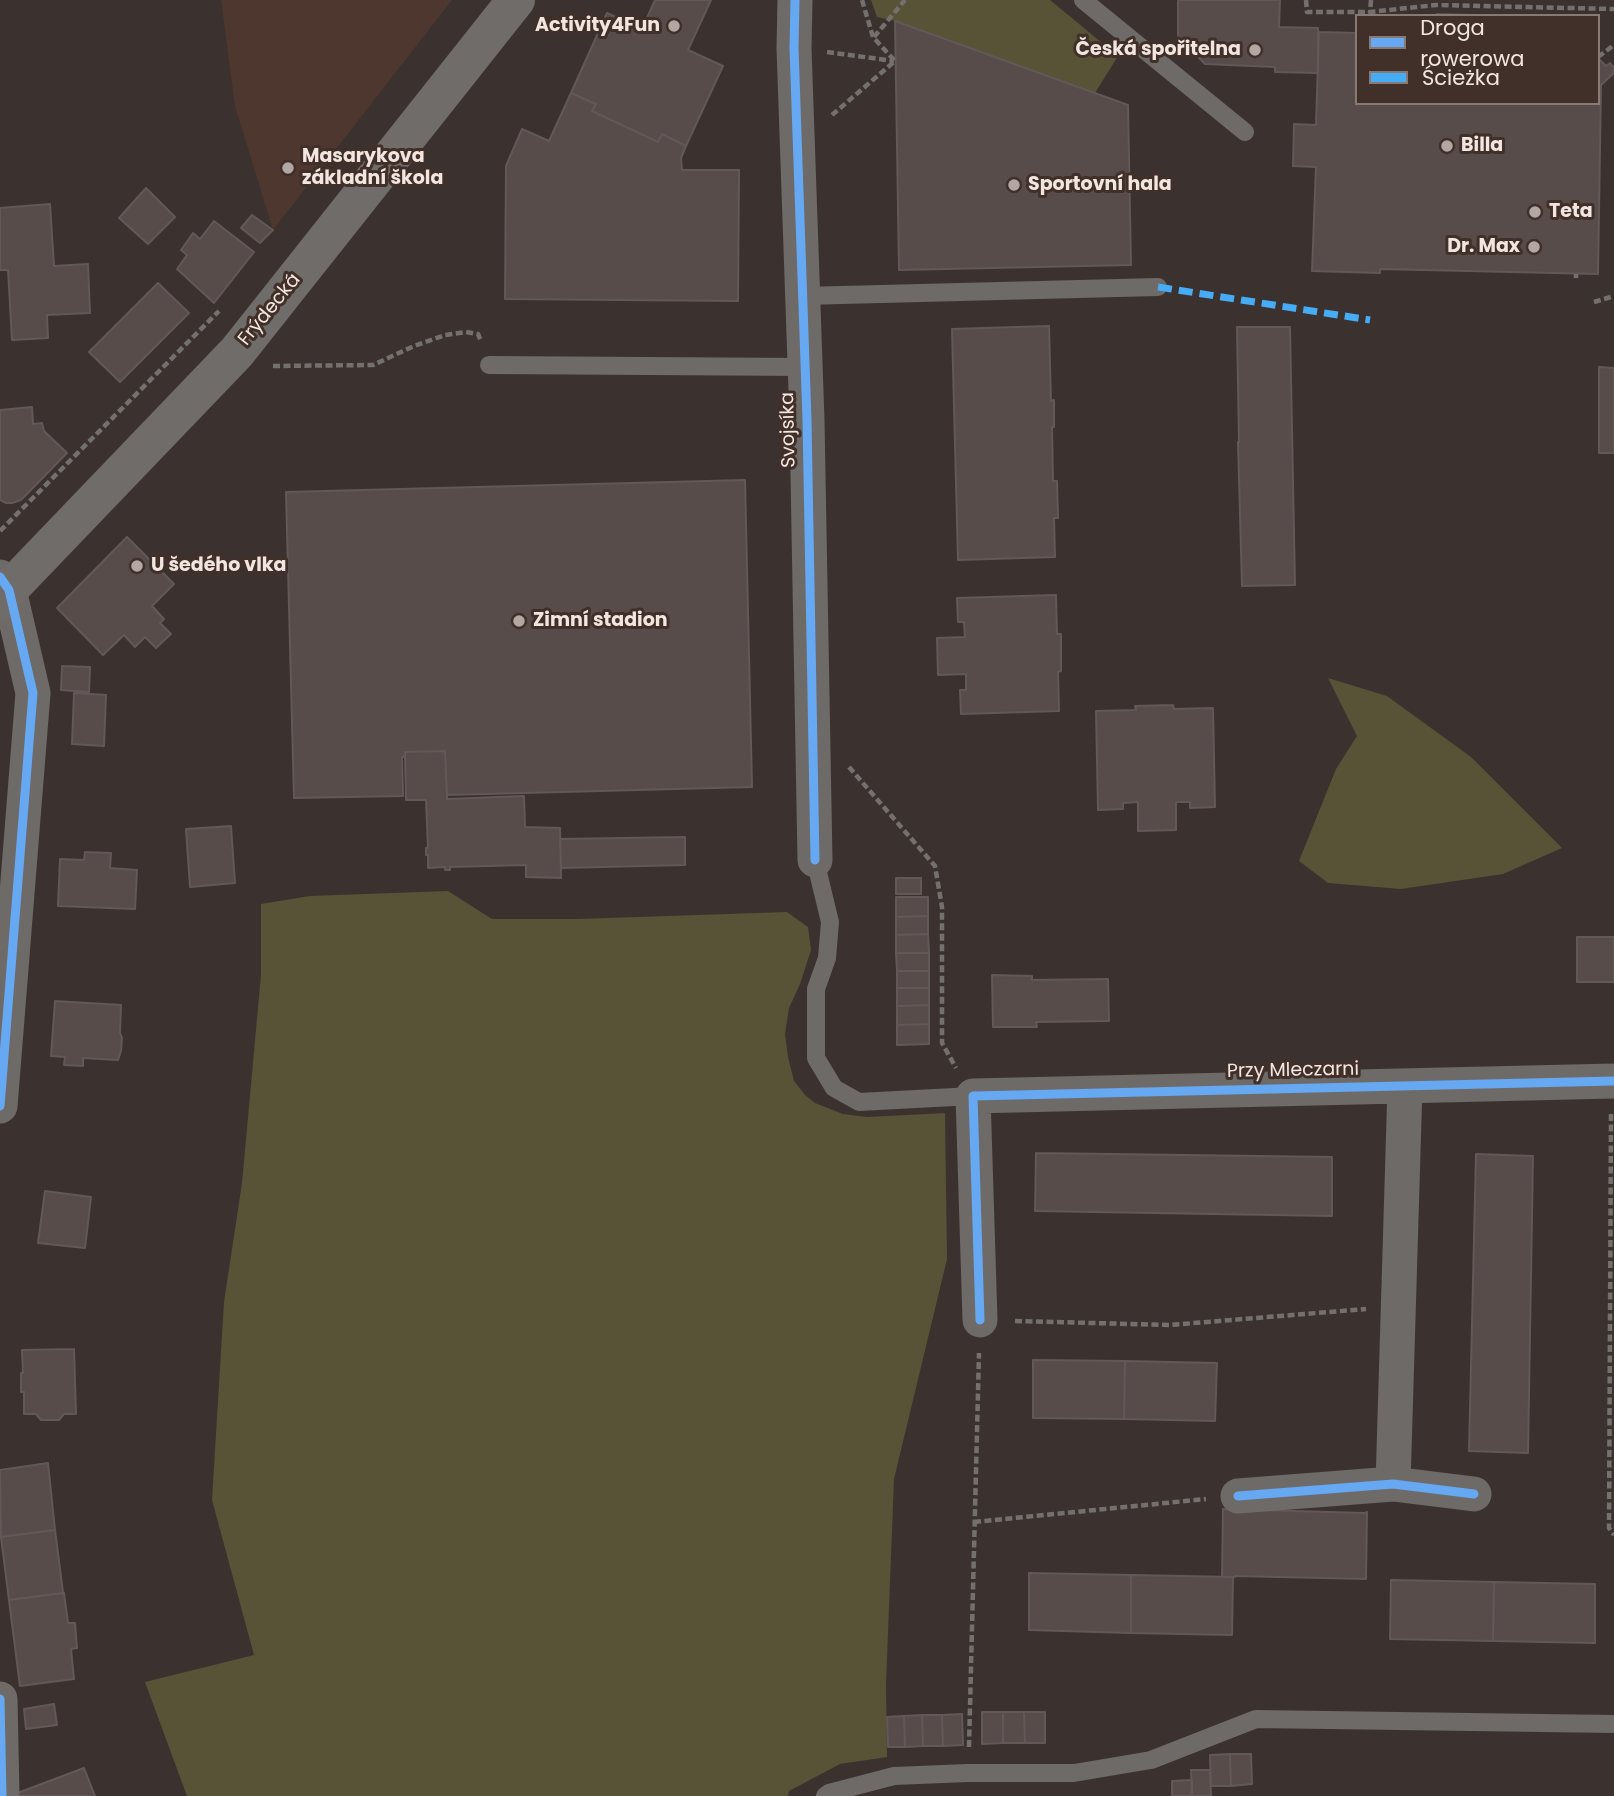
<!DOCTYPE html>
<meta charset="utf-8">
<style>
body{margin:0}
#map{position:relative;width:1614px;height:1796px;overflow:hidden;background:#3b322f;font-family:Poppins,sans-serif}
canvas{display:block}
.legend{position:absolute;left:1355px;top:14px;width:245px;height:91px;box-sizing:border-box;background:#413029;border:2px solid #887973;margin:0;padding:9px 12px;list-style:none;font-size:21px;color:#f2e6e1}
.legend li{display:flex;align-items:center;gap:14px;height:35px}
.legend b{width:35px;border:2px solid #887973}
</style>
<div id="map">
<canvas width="1614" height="1796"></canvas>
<ul class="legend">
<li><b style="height:9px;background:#66a8f1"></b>Droga rowerowa</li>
<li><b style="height:9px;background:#46acf6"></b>Ścieżka</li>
</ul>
</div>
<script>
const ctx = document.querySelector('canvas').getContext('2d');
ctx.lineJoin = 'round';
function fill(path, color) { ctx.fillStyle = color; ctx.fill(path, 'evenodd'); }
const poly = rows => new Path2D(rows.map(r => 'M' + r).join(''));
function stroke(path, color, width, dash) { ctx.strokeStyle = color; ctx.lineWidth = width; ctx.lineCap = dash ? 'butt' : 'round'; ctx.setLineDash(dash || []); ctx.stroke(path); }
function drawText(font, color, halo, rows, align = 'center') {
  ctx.font = font + ' Poppins,sans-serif'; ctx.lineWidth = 6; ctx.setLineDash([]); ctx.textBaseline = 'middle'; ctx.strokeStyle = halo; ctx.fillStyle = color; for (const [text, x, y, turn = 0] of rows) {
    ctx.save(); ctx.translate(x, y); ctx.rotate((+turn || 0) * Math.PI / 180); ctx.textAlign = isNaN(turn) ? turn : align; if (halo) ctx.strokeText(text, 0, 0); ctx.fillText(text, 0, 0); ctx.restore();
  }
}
fill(poly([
 [221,0,452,0,273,230,235,106]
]), '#4d372e');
fill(poly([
 [871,0,1050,0,1118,56,1095,93,895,21,877,17],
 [1328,678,1387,696,1471,757,1562,848,1503,874,1401,889,1328,883,1299,861,1336,769,1357,736],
 [448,891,492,919,578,919,787,912,808,927,811,950,800,984,789,1008,785,1034,788,1057,794,1081,805,1095,815,1103,843,1114,867,1117,945,1113,947,1259,894,1479,886,1684,887,1757,840,1764,789,1791,788,1796,187,1796,145,1682,254,1655,212,1500,224,1302,242,1183,261,975,261,904,310,896]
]), '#585236');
const building = poly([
 [655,0,711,0,688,50,723,66,686,146,662,134,658,142,592,111,596,104,571,93,607,13,642,29,655,0],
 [1178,0,1280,0,1279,27,1318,28,1318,73,1275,72,1275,67,1205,64,1178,36,1178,0],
 [1437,14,1506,16,1436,16,1437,14],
 [895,21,1128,105,1131,265,899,270,895,21],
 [1319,32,1357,33,1357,103,1598,103,1598,58,1606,66,1610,63,1614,68,1614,73,1601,85,1598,274,1380,269,1380,273,1312,271,1316,167,1293,166,1294,124,1316,125,1319,32],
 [571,93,596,104,592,111,658,142,662,134,686,146,681,158,682,170,739,170,738,301,505,299,506,166,522,129,549,141,571,93],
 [146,188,175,217,148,244,119,218,146,188],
 [50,204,54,266,88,264,90,313,47,315,48,338,12,340,8,270,0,270,0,208,50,204],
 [252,215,273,230,260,243,241,228,252,215],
 [214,221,254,252,214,303,177,269,187,255,181,250,193,233,200,239,214,221],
 [158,283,189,313,120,382,89,352,158,283],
 [1049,326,1051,401,1054,400,1054,427,1052,427,1053,481,1057,481,1058,518,1054,518,1055,557,958,560,952,329,1049,326],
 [1237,327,1290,327,1295,585,1242,586,1238,442,1239,442,1237,327],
 [1599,367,1614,368,1614,453,1599,453,1599,367],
 [32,407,33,424,42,423,44,431,67,453,21,500,12,503,6,503,0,500,0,410,32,407],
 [745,480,752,787,447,795,445,751,405,752,404,757,402,757,403,796,294,798,286,492,745,480],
 [127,537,174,584,152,606,164,619,160,623,171,634,156,648,145,637,135,647,124,635,103,655,57,608,127,537],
 [1056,595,1057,634,1061,634,1061,671,1058,672,1059,711,961,714,960,690,966,690,966,674,938,675,937,638,965,637,964,622,958,622,957,598,1056,595],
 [62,666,90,667,89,692,61,690,62,666],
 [74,693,106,695,104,746,72,744,74,693],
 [1173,705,1174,709,1213,708,1215,807,1190,808,1190,802,1176,802,1176,830,1138,831,1138,802,1123,803,1123,809,1098,810,1096,711,1136,710,1135,706,1173,705],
 [445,751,447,799,524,796,525,827,560,828,561,878,526,877,526,865,450,867,450,870,445,870,445,867,428,868,428,855,426,855,426,848,428,848,426,800,406,800,405,752,445,751],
 [231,826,235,883,190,887,186,829,231,826],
 [685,837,685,865,561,868,560,839,685,837],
 [85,852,111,853,110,868,137,870,135,909,58,906,60,859,84,860,85,852],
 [896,878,921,878,921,894,896,894,896,878],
 [896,897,928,897,928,916,896,917,896,897],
 [928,916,928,934,896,935,896,917,928,916],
 [928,934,929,953,896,953,896,935,928,934],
 [1577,937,1614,937,1614,982,1577,982,1577,937],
 [896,953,929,953,929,971,897,971,896,953],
 [897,971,929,971,929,988,897,988,897,971],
 [992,975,1032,976,1032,980,1108,979,1109,1021,1036,1022,1037,1027,993,1027,992,975],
 [897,988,929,988,929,1005,897,1006,897,988],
 [55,1001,121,1005,120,1033,122,1038,121,1051,118,1060,83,1058,83,1066,64,1065,65,1057,51,1056,55,1001],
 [929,1005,929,1024,897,1025,897,1006,929,1005],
 [929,1024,929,1044,897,1045,897,1025,929,1024],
 [1036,1153,1332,1157,1332,1216,1035,1211,1036,1153],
 [1476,1154,1533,1156,1528,1453,1469,1451,1476,1154],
 [45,1191,91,1197,85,1248,38,1243,45,1191],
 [74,1349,76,1414,64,1414,59,1420,41,1420,36,1414,24,1414,24,1392,21,1392,21,1373,23,1373,22,1350,74,1349],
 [1033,1360,1125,1361,1124,1419,1033,1418,1033,1360],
 [1125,1361,1217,1363,1215,1421,1124,1419,1125,1361],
 [48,1463,55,1530,1,1537,0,1470,48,1463],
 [1223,1509,1365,1513,1367,1512,1366,1579,1235,1576,1235,1577,1222,1577,1223,1509],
 [55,1530,63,1593,9,1600,1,1537,55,1530],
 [1029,1573,1131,1575,1131,1633,1029,1630,1029,1573],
 [1131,1575,1233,1577,1232,1635,1131,1633,1131,1575],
 [1391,1580,1494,1582,1493,1641,1390,1639,1391,1580],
 [1494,1582,1595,1584,1595,1643,1493,1641,1494,1582],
 [63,1593,64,1593,68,1623,75,1623,77,1648,71,1649,74,1679,20,1686,9,1600,63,1593],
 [54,1704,57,1725,26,1729,24,1709,54,1704],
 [982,1712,1003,1712,1003,1743,982,1744,982,1712],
 [1003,1712,1024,1712,1025,1743,1003,1743,1003,1712],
 [1024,1712,1045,1712,1045,1743,1025,1743,1024,1712],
 [962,1714,963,1745,943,1746,942,1715,962,1714],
 [922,1715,942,1715,943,1746,923,1746,922,1715],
 [922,1715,923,1746,905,1747,904,1716,922,1715],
 [904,1716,905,1747,888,1747,887,1717,904,1716],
 [1230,1754,1251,1754,1252,1784,1231,1786,1230,1754],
 [1230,1754,1231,1786,1211,1786,1210,1755,1230,1754],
 [84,1768,95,1796,16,1796,15,1794,84,1768],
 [1191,1770,1210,1770,1211,1796,1192,1796,1191,1770],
 [1192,1780,1192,1796,1172,1796,1172,1781,1192,1780]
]);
fill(building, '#584c4b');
stroke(building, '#625858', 2);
stroke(poly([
 [862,0,873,37,895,61],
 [1306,0,1307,12,1370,12],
 [1371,0,1370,12,1436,5,1614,9],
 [874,37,905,0],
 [827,52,894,61],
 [1598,57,1614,45],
 [832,115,895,61],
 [1576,278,1576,274],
 [1594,302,1614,296],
 [273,366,373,365,414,346,445,335,466,332,478,334,481,341],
 [0,531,219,311],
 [849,767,935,866,942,907,942,1043,956,1068],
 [1611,1114,1609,1528,1614,1535],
 [1015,1321,1170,1325,1366,1309],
 [974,1522,1206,1499],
 [969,1747,979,1353]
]), '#74706e', 4.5, [7, 3.5]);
stroke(poly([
 [1083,0,1245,132],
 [802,296,1158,287],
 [489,365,805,367],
 [815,860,830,922,827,958,816,989,816,1058,834,1088,859,1102,973,1096],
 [825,1796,829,1793,894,1776,968,1773,1074,1773,1151,1760,1256,1719,1614,1724]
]), '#6d6a67', 18);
stroke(poly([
 [795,0,794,48,807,420,815,860],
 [0,577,9,590,33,693,0,1106],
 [980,1320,973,1096,1614,1081],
 [1393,1484,1405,1086],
 [1238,1496,1393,1484,1474,1494],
 [0,1699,2,1796]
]), '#6d6a67', 35);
stroke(poly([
 [0,599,237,352,516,0]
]), '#706c69', 38);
stroke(poly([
 [1158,287,1370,320]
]), '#46acf6', 7, [14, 7]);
stroke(poly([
 [795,0,794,48,807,420,815,860],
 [0,577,9,590,33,693,0,1106],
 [980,1320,973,1096,1614,1081],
 [1238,1496,1393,1484,1474,1494],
 [0,1699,2,1796]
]), '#66a8f1', 9);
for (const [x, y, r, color] of [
 [674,26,7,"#b2a7a3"],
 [1255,50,7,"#b2a7a3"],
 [1447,146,7,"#b2a7a3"],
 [288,168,7,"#b2a7a3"],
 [1014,185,7,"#b2a7a3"],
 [1535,212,7,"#b2a7a3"],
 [1534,247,7,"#b2a7a3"],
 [137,566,7,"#b2a7a3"],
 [519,621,7,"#b2a7a3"]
]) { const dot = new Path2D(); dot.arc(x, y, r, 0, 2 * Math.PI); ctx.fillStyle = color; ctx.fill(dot); stroke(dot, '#413029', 2.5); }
drawText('bold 19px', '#f2e6e1', '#413029', [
 ["Activity4Fun",660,26,"right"],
 ["Česká spořitelna",1241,50,"right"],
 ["Billa",1461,146],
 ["Masarykova",302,157],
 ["základní škola",302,179],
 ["Sportovní hala",1028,185],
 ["Teta",1549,212],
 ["Dr. Max",1520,247,"right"],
 ["U šedého vlka",151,566],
 ["Zimní stadion",533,621]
], 'left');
drawText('19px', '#f2e6e1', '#413029', [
 ["Frýdecká",270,310,-51],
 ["Svojsíka",789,430,-91],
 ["Przy Mleczarni",1293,1071,-1]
]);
</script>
